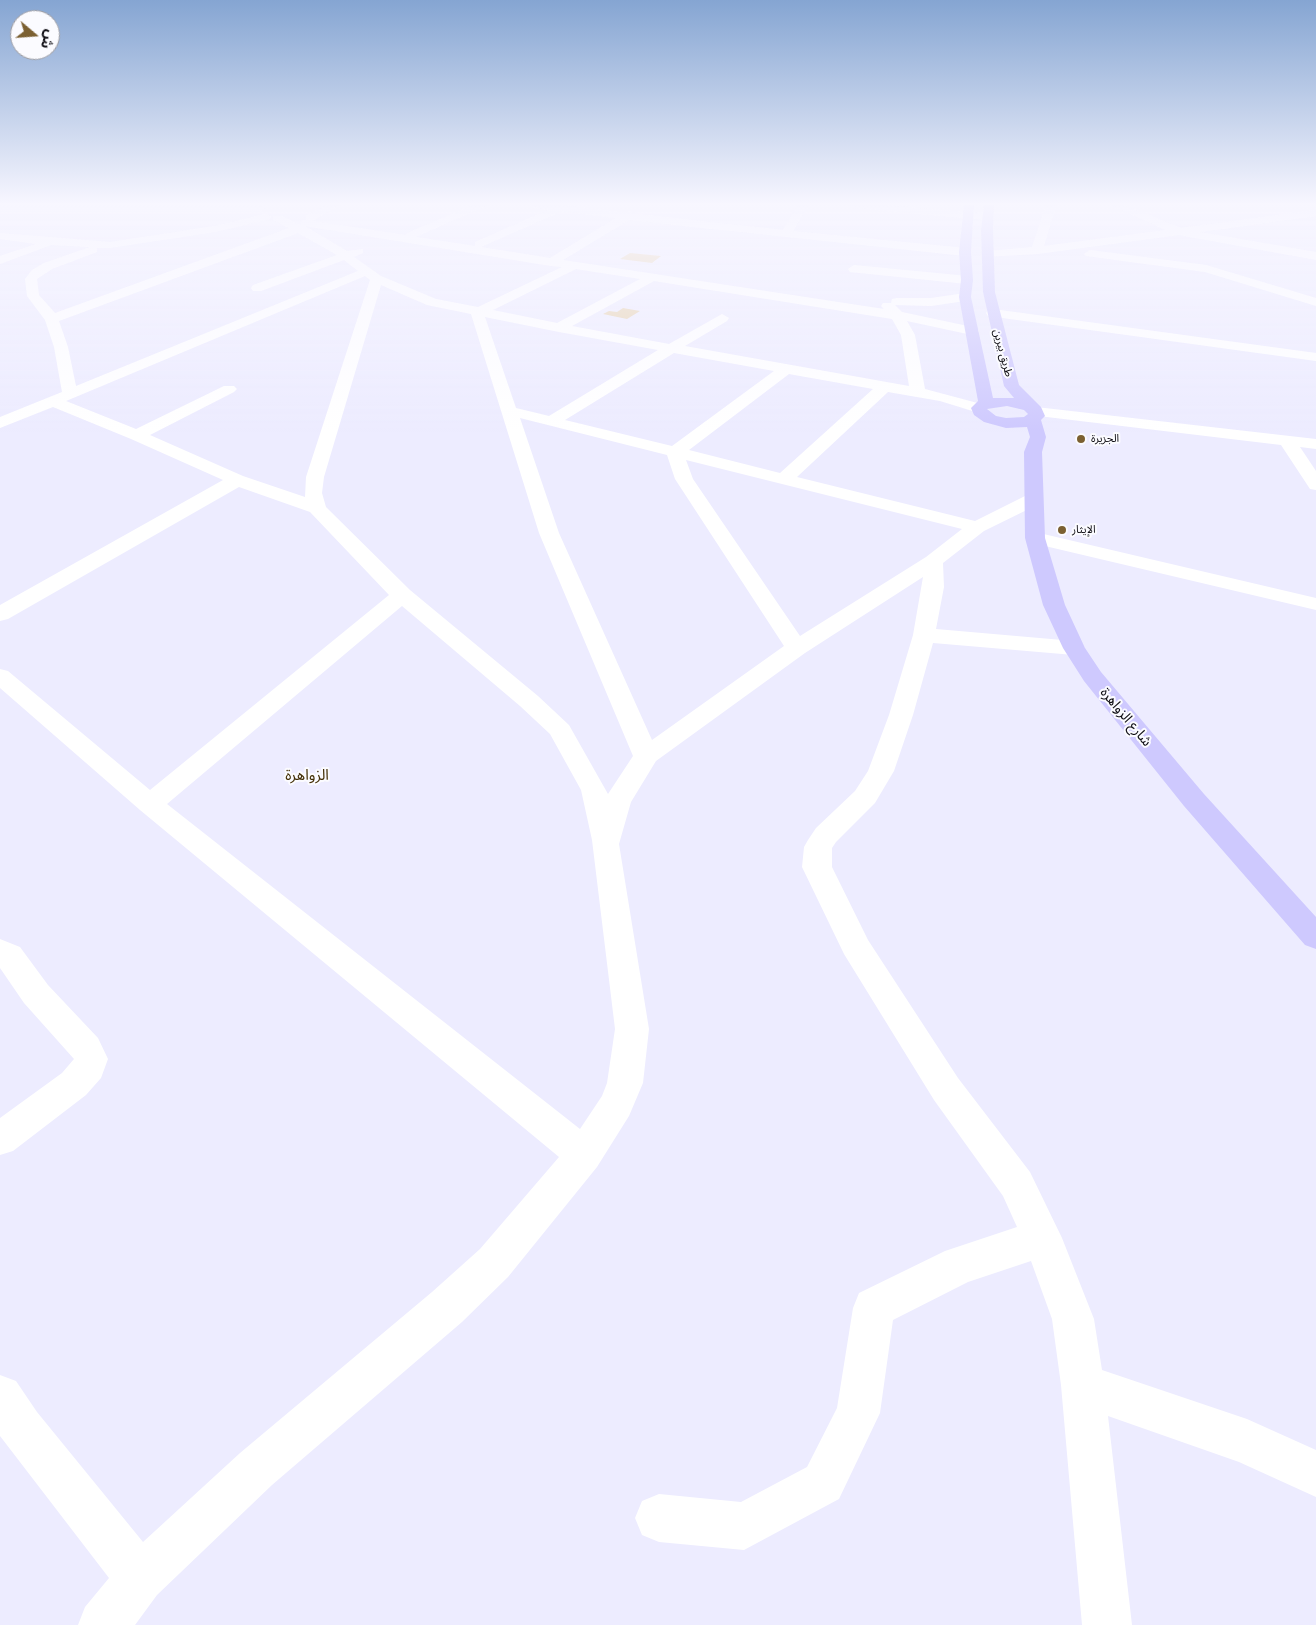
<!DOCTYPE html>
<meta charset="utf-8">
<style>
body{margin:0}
#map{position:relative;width:1316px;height:1625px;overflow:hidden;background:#edecff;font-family:"Public Sans","Noto Sans Arabic",sans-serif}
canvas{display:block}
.north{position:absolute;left:10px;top:10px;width:50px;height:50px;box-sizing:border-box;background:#fbfbff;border:1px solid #9c9ba0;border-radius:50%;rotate:108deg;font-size:14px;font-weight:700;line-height:20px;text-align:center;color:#0d0c12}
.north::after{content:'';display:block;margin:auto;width:18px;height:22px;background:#7b6032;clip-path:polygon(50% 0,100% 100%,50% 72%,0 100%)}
</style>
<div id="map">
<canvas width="1316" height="1625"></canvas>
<div class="north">ش</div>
</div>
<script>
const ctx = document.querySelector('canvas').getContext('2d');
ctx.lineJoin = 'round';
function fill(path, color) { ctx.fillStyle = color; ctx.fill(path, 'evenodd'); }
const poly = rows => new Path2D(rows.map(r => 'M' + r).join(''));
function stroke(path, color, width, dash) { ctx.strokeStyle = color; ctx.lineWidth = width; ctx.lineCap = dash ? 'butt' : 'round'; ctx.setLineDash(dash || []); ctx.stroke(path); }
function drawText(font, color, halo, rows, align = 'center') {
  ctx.font = font + ' "Public Sans","Noto Sans Arabic",sans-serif'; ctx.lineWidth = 4; ctx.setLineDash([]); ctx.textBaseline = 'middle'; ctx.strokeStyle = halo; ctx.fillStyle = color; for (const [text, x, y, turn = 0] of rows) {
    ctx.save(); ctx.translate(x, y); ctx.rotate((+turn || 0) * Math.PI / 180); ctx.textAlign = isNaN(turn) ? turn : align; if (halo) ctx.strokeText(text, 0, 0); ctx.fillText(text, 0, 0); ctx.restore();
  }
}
fill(poly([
 [630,253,661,256,652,263,620,259],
 [623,308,640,311,627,319,603,314,609,311,617,312]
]), '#e6d1b0');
fill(poly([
 [327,205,339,205,312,221,406,235,407,233,474,205,487,205,416,237,475,246,475,242,548,210,532,207,531,205,561,205,625,213,631,211,636,214,783,230,798,205,808,205,793,231,965,248,971,252,965,256,629,220,563,260,884,309,881,306,883,303,891,303,892,299,897,298,931,298,965,293,971,297,965,301,931,306,895,305,902,312,977,328,979,331,977,334,972,335,907,321,915,335,925,389,985,405,987,408,985,411,979,413,940,401,888,392,797,477,975,521,1027,495,1041,495,1043,499,1041,503,984,531,943,563,944,587,936,629,1074,641,1082,643,1085,648,1082,653,1074,655,933,643,913,715,894,771,875,803,836,842,832,848,832,867,868,940,958,1078,1030,1172,1062,1238,1094,1319,1102,1370,1247,1419,1316,1450,1316,1497,1239,1462,1108,1416,1132,1625,1082,1625,1061,1385,1052,1319,1031,1261,968,1282,893,1320,880,1413,839,1499,744,1550,659,1542,642,1535,635,1518,642,1501,659,1494,741,1502,807,1467,837,1408,853,1308,859,1293,945,1251,1017,1227,1003,1196,934,1100,844,954,802,867,804,847,808,840,816,828,855,791,868,771,889,715,913,635,923,577,805,653,656,761,631,802,619,844,649,1029,643,1083,629,1116,597,1167,508,1277,462,1322,272,1485,157,1595,135,1625,78,1625,85,1607,109,1578,0,1436,0,1375,16,1381,37,1412,143,1542,240,1453,432,1292,480,1249,559,1157,140,810,0,688,0,669,8,671,150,790,389,595,310,512,239,487,8,619,0,621,0,605,223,480,131,439,53,407,0,428,0,417,62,392,54,347,45,320,27,296,25,279,32,270,44,263,90,247,51,245,0,264,0,256,36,244,0,239,0,233,110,242,215,226,266,214,271,217,270,219,215,232,110,248,97,248,97,252,52,269,37,279,39,295,55,313,289,228,273,220,273,216,281,216,300,225,301,221,306,220,306,216,327,205],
 [562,211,616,218,550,258,481,247,562,211],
 [305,226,551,266,562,267,478,307,436,299,381,276,354,257,363,253,363,249,347,251,305,226],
 [298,233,337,255,253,285,251,288,253,291,261,291,344,260,358,271,76,386,68,347,59,321,298,233],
 [576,269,640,279,557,323,493,310,576,269],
 [365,276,370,280,306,477,305,497,243,476,150,435,234,392,237,389,234,386,224,386,136,429,66,401,365,276],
 [654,281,892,319,901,335,909,386,685,346,727,321,729,318,722,314,669,344,572,326,654,281],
 [381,285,427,305,471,314,539,533,633,756,608,794,569,725,538,696,410,590,326,507,322,493,324,477,381,285],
 [485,317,559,332,658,350,549,416,516,408,485,317],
 [674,353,774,371,672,446,565,420,674,353],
 [789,374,873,389,780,473,689,450,789,374],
 [520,418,667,455,675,479,784,646,652,740,559,533,520,418],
 [686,460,962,529,926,557,800,636,693,479,686,460],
 [402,606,520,706,550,734,581,790,592,840,615,1029,607,1083,602,1096,580,1129,167,804,402,606],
 [849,205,886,205,988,214,993,217,988,220,854,208,849,205],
 [1046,205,1056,205,1044,246,1166,230,1111,205,1124,205,1181,228,1316,210,1316,216,1200,232,1316,252,1316,260,1179,235,1037,254,984,257,982,255,988,251,1032,247,1046,205],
 [0,206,260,206,265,209,260,212,0,212,0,206],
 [1090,250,1206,265,1316,298,1316,306,1205,272,1086,256,1084,254,1090,250],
 [854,265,967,276,973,280,967,284,850,272,848,269,854,265],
 [993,309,1316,353,1316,361,988,316,986,313,988,310,993,309],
 [1036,407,1316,439,1316,449,1300,447,1316,471,1316,490,1310,489,1281,445,1030,415,1028,412,1036,407],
 [1035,532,1316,598,1316,610,1028,542,1025,538,1028,534,1035,532],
 [0,939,20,947,48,985,98,1038,108,1059,101,1078,86,1095,13,1151,0,1155,0,1118,62,1073,74,1059,24,1003,0,968,0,939]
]), '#fff');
fill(poly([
 [964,205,974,205,971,252,973,280,971,297,993,398,1014,398,1004,386,983,292,981,230,984,205,994,205,993,230,995,292,1019,385,1041,407,1045,416,1041,420,1046,437,1042,452,1045,538,1065,605,1085,648,1101,672,1204,794,1316,917,1316,949,1305,945,1184,806,1084,681,1063,648,1043,605,1025,538,1024,452,1030,437,1027,427,1006,428,984,422,974,415,971,408,978,401,959,297,961,280,959,252,964,205],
 [1007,406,1024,410,1028,414,1024,417,1006,418,996,416,987,409,1007,406]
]), '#cec9fe');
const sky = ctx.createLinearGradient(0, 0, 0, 432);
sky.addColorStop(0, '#85a5d2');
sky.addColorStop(0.47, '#f7f6ff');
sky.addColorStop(1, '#f7f6ff00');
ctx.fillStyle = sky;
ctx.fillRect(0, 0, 1316, 432);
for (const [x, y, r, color] of [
 [1081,439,5,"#7b6032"],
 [1062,530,5,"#7b6032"]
]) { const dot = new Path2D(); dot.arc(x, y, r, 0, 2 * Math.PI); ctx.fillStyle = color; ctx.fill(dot); stroke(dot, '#fbfbff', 2); }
drawText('11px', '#0d0c12', '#fbfbff', [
 ["طريق بيرين",1003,353,75]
]);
drawText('11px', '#0d0c12', '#fbfbff', [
 ["الجزيرة",1091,439],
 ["الإيثار",1072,530]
], 'left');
drawText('14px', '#0d0c12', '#fbfbff', [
 ["شارع الزواهرة",1126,717,50]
]);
drawText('15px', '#422e06', '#fbfbff', [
 ["الزواهرة",307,775]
]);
</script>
